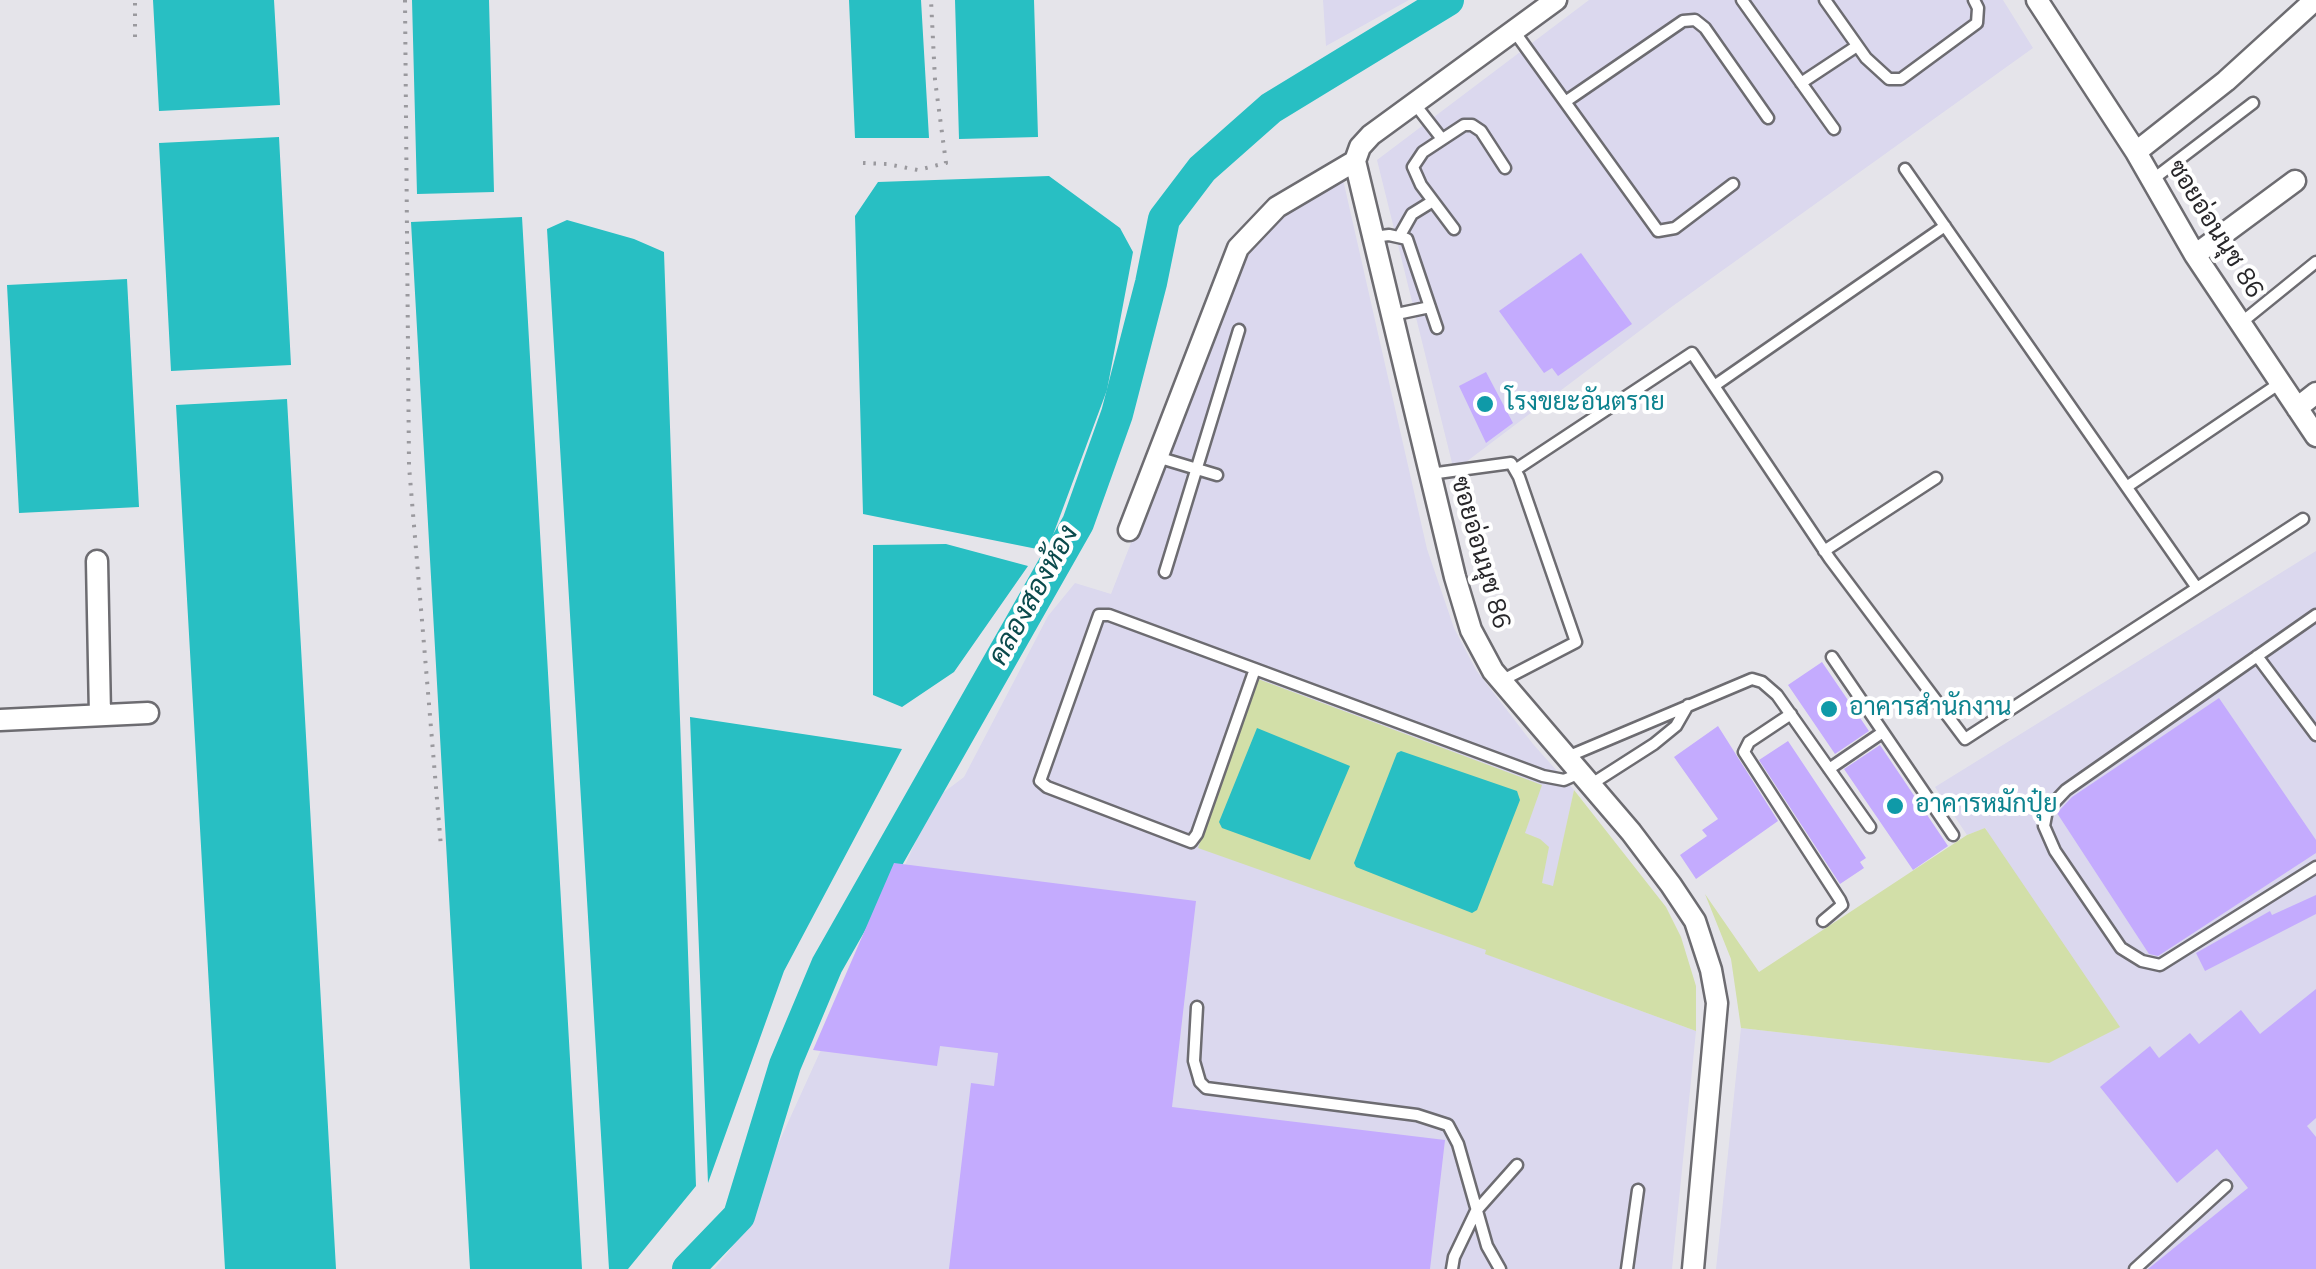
<!DOCTYPE html>
<meta charset="utf-8">
<style>
body{margin:0}
canvas{display:block;background:#e5e4ea}
</style>
<canvas width="2316" height="1269"></canvas>
<script>
const ctx = document.querySelector('canvas').getContext('2d');
ctx.lineJoin = 'round';
function fill(path, color) { ctx.fillStyle = color; ctx.fill(path, 'evenodd'); }
const poly = rows => new Path2D(rows.map(r => 'M' + r).join(''));
function stroke(path, color, width, dash) { ctx.strokeStyle = color; ctx.lineWidth = width; ctx.lineCap = dash ? 'butt' : 'round'; ctx.setLineDash(dash || []); ctx.stroke(path); }
function drawText(font, color, halo, rows, align = 'center') {
  ctx.font = font + ' "Nunito Sans",Sarabun,sans-serif'; ctx.lineWidth = 8; ctx.setLineDash([]); ctx.textBaseline = 'middle'; ctx.strokeStyle = halo; ctx.fillStyle = color; for (const [text, x, y, turn = 0] of rows) {
    ctx.save(); ctx.translate(x, y); ctx.rotate((+turn || 0) * Math.PI / 180); ctx.textAlign = isNaN(turn) ? turn : align; if (halo) ctx.strokeText(text, 0, 0); ctx.fillText(text, 0, 0); ctx.restore();
  }
}
fill(poly([
 [1323,0,1409,0,1326,46],
 [1589,0,2003,0,2033,48,1670,308,1454,471,1377,160],
 [1342,175,1427,549,1454,628,1476,670,1533,744,1574,790,1554,887,1513,874,1486,954,1696,1031,1672,1269,714,1269,730,1250,935,799,964,777,1048,616,1075,583,1111,594,1243,256,1273,222,1331,178],
 [2316,551,2316,1269,1716,1269,1741,1028,2049,1063,1986,828,1967,835,1935,787]
]), '#dbd8ee');
fill(poly([
 [1258,679,1542,785,1525,833,1540,839,1549,847,1542,883,1553,886,1574,790,1666,907,1681,937,1696,986,1696,1031,1485,954,1486,950,1198,848],
 [1985,828,2120,1027,2049,1063,1741,1028,1731,959,1705,894,1759,972,1967,835]
]), '#d2dfa8');
fill(poly([
 [153,0,274,0,280,105,159,111],
 [412,0,489,0,494,192,417,194],
 [849,0,921,0,929,138,855,138],
 [955,0,1034,0,1038,137,959,139],
 [279,137,291,365,171,371,159,143],
 [1049,176,1120,228,1133,252,1107,390,1047,551,863,514,855,216,878,182],
 [522,217,582,1269,470,1269,411,222],
 [567,220,634,239,664,252,696,1186,628,1269,609,1269,547,229],
 [127,279,139,507,19,513,7,285],
 [287,399,336,1269,225,1269,176,405],
 [946,544,1028,566,954,672,902,707,873,695,873,545],
 [690,717,902,749,784,971,708,1183],
 [1257,728,1350,766,1310,860,1222,828,1219,822],
 [1401,751,1517,791,1520,800,1477,910,1472,913,1356,867,1354,863,1397,753]
]), '#28bfc3');
stroke(poly([
 [688,1269,739,1216,785,1065,827,965,1078,523,1117,414,1151,283,1164,219,1202,169,1271,108,1448,0]
]), '#28bfc3', 32);
fill(poly([
 [1581,253,1632,324,1558,376,1552,368,1544,373,1499,311],
 [1486,372,1513,423,1486,443,1459,386],
 [1822,662,1869,731,1835,754,1788,685],
 [2219,698,2316,840,2316,853,2158,956,2149,954,2057,813,2072,797],
 [1718,726,1778,821,1696,879,1680,855,1707,836,1702,830,1718,819,1674,757],
 [1788,741,1866,858,1860,862,1864,868,1840,884,1759,760],
 [1880,745,1948,846,1913,870,1844,769],
 [894,863,1196,901,1172,1107,1445,1140,1430,1269,949,1269,971,1083,994,1086,998,1053,940,1046,937,1066,813,1050],
 [2316,895,2316,914,2205,971,2196,953,2270,911,2272,915],
 [2316,989,2316,1118,2307,1126,2316,1137,2316,1269,2148,1269,2248,1188,2217,1149,2177,1183,2100,1087,2150,1046,2159,1058,2190,1033,2199,1044,2241,1010,2260,1034]
]), '#c4abfe');
const lane = poly([
 [1742,0,1834,129],
 [1825,0,1866,58,1889,79,1901,79,1977,23,1978,8,1974,0],
 [1514,31,1658,231,1675,228,1733,184],
 [1801,83,1857,46],
 [1565,102,1683,21,1695,20,1705,28,1768,118],
 [1414,103,1442,139],
 [1905,169,2197,588],
 [2152,180,2253,103],
 [1454,229,1421,185,1413,167,1423,152,1464,125,1472,125,1481,131,1505,168],
 [1373,237,1389,235,1407,239,1437,328],
 [1399,237,1412,214,1433,201],
 [1392,315,1430,307],
 [2242,322,2316,262],
 [1714,386,1945,226],
 [1157,457,1217,475],
 [1515,470,1692,353,1830,559,1965,739,2303,519],
 [1430,474,1511,463,1519,477,1576,642,1501,681],
 [2128,486,2280,383],
 [1824,551,1936,478],
 [1165,572,1239,330],
 [2316,615,2066,790,2047,810,2044,826,2055,851,2121,948,2142,961,2160,965,2316,867],
 [2257,656,2316,735],
 [1832,657,1953,835],
 [1255,669,1197,834,1191,842,1047,787,1040,781,1099,615,1109,615,1255,669,1543,776,1564,780,1580,773],
 [1791,714,1749,742,1744,752,1840,900,1842,905,1823,921],
 [1567,757,1752,679,1762,682,1777,695,1870,827],
 [1829,769,1883,732],
 [1590,785,1654,744,1676,726,1688,705],
 [1197,1007,1194,1061,1200,1082,1206,1088,1417,1115,1448,1125,1458,1144,1487,1246,1500,1269],
 [1452,1269,1454,1257,1476,1211,1517,1165],
 [1627,1269,1638,1190],
 [2135,1269,2226,1186]
]);
const street = poly([
 [1556,0,1371,135,1360,147,1355,161,1455,577,1471,630,1493,671,1631,832,1671,885,1695,921,1711,970,1717,1003,1693,1269],
 [2037,0,2136,152,2195,255,2316,436],
 [2136,152,2226,81,2315,0],
 [2195,255,2295,181],
 [2297,408,2316,393],
 [1129,530,1238,248,1277,207,1355,161],
 [97,561,100,715],
 [0,720,148,713]
]);
stroke(lane, '#6d6c71', 15);
stroke(street, '#6d6c71', 25);
stroke(poly([
 [405,0,409,466,441,847],
 [135,37,135,0],
 [863,163,887,164,918,170,946,163,935,80,931,0]
]), '#9a999e', 4, [2.5, 8]);
stroke(lane, '#fff', 10);
stroke(street, '#fff', 20);
for (const [x, y, r, color] of [
 [1485,404,10,"#0f9aa8"],
 [1829,709,10,"#0f9aa8"],
 [1895,806,10,"#0f9aa8"]
]) { const dot = new Path2D(); dot.arc(x, y, r, 0, 2 * Math.PI); ctx.fillStyle = color; ctx.fill(dot); stroke(dot, '#fff', 4); }
drawText('25px', '#28272a', '#fff', [
 ["ซอยอ่อนนุช 86",2214,230,58],
 ["ซอยอ่อนนุช 86",1479,553,74]
]);
drawText('25px', '#0d838f', '#fff', [
 ["โรงขยะอันตราย",1505,404],
 ["อาคารสำนักงาน",1849,709],
 ["อาคารหมักปุ๋ย",1915,806]
], 'left');
drawText('italic 28px', '#0b4a4c', '#fff', [
 ["คลองสองห้อง",1035,596,-61]
]);
</script>
